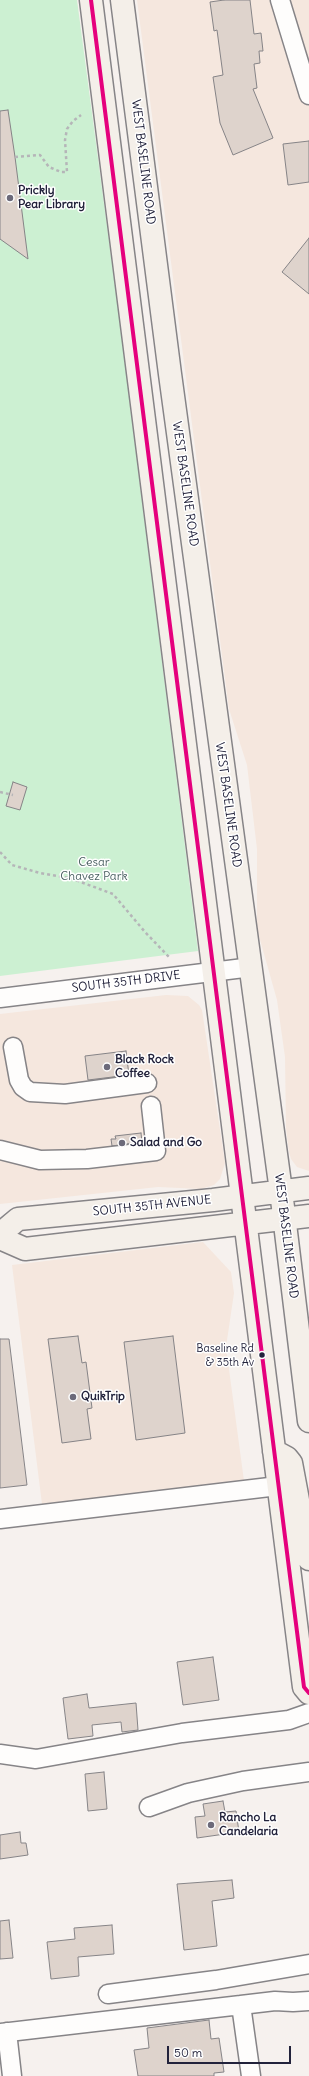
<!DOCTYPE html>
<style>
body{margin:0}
#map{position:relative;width:309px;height:2076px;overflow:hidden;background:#f6f1ee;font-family:Delius,sans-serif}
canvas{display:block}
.scale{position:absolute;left:167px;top:2046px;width:124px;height:18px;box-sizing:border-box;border:2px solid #22223b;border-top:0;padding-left:5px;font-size:12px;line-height:14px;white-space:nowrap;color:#22223b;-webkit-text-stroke:3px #fff;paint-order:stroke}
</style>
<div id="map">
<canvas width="309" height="2076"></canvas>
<div class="scale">50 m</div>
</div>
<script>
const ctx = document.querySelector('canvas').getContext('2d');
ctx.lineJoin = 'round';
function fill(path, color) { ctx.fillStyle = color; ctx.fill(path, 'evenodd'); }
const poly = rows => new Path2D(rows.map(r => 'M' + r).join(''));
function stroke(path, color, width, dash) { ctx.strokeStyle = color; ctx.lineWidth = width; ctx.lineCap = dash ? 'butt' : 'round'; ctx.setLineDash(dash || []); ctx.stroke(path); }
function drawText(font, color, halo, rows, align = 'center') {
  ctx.font = font + ' Delius,sans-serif'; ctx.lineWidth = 3; ctx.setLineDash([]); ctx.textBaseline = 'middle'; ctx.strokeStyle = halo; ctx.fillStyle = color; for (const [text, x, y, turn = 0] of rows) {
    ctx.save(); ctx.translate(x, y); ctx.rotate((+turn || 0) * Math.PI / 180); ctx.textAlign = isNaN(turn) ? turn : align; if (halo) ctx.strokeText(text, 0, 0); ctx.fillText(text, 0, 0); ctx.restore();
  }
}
fill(poly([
 [137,0,309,0,309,1171,297,1167,291,1159,289,1152,286,1128,285,1057,277,1000,257,929,257,849,247,765,229,709],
 [166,995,188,996,199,1005,202,1010,225,1163,220,1179,214,1185,201,1189,158,1187,0,1204,0,1014],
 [203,1242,231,1272,234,1293,226,1347,244,1481,42,1504,12,1265]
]), '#f5e7de');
fill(poly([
 [0,0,77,0,119,317,198,951,0,976]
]), '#ccf0d2');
const building = poly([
 [224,0,250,0,254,34,261,33,263,51,259,51,260,63,254,64,257,88,253,89,273,138,233,155,220,123,213,77,223,75,217,30,214,31,210,2,224,0],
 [8,110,15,157,28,259,0,239,0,111,8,110],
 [309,141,309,182,288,185,283,144,309,141],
 [309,238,309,294,282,272,309,238],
 [13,782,27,787,20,810,6,806,13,782],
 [126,1051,129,1075,88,1080,85,1056,126,1051],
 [141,1133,142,1142,112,1146,111,1139,116,1139,115,1136,141,1133],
 [78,1336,82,1363,86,1362,92,1408,87,1409,91,1439,62,1443,48,1339,78,1336],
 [173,1336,185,1433,136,1440,124,1342,173,1336],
 [0,1339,9,1339,27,1485,0,1488,0,1339],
 [213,1657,219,1700,183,1705,177,1662,213,1657],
 [87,1694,89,1708,136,1703,138,1730,122,1732,121,1722,92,1725,93,1736,68,1739,63,1698,87,1694],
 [104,1772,107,1809,88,1811,85,1774,104,1772],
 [223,1801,225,1812,236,1811,239,1832,197,1838,195,1817,205,1816,203,1804,223,1801],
 [20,1832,21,1843,26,1843,28,1855,0,1859,0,1835,20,1832],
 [232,1880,234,1898,212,1901,217,1946,184,1950,177,1884,232,1880],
 [9,1920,13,1958,0,1959,0,1921,9,1920],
 [112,1925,114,1954,78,1957,79,1976,51,1979,47,1942,75,1939,74,1928,112,1925],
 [209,2020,211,2039,219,2038,224,2072,214,2073,214,2076,138,2076,134,2050,149,2048,147,2028,209,2020]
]);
fill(building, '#ded3cc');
stroke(building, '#868487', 1);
const minor = poly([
 [280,0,309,95],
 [0,998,252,967],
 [13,1047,19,1080,23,1087,30,1092,65,1094,147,1083],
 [0,1150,40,1160,87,1159,156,1151,151,1106],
 [0,1519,278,1486],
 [0,1754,36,1759,182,1733,289,1720,309,1713],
 [149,1807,188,1793,243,1781,309,1772],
 [108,1994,216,1980,309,1964],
 [7,2032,12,2076],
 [0,2033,241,2005],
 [251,2076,241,2005,275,2001,293,2002,309,2001]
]);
const major = poly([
 [91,0,304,1687,309,1693],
 [122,0,170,374,281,1191,309,1421],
 [0,1234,18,1219,213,1200,309,1188],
 [0,1238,25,1249,309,1216],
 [274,1451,287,1458,291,1463,309,1559]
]);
stroke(minor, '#868487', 21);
stroke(major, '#868487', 25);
stroke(poly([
 [15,157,40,155,49,167,61,172,67,172,65,140,67,129,73,121,81,115],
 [0,792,13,795],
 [0,852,12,865,40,873,70,878,113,894,145,932,169,957]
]), '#b5b5b8', 2.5, [3, 3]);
stroke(minor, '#fefdfc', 18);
stroke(major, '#f4efe9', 22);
stroke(poly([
 [91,0,304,1687,309,1693]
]), '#e5007d', 4);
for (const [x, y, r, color] of [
 [10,198,4,"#6c6a7a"],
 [107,1067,4,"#6c6a7a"],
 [122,1143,4,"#6c6a7a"],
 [262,1355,3.5,"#22223b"],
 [73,1397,4,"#6c6a7a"],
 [211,1825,4,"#6c6a7a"]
]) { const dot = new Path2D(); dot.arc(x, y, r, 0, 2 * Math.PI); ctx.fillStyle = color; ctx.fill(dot); stroke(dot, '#fff', 1.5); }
drawText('11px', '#22223b', '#fff', [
 ["Baseline Rd",254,1349],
 ["& 35th Av",254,1363]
], 'right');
drawText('12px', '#22223b', '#fff', [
 ["WEST BASELINE ROAD",143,162,83],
 ["WEST BASELINE ROAD",185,484,82],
 ["WEST BASELINE ROAD",228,805,82],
 ["SOUTH 35TH DRIVE",126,982,-7],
 ["SOUTH 35TH AVENUE",152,1206,-6],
 ["WEST BASELINE ROAD",286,1236,83]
]);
drawText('bold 12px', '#22223b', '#fff', [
 ["Prickly",18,191],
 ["Pear Library",18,205],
 ["Black Rock",115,1060],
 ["Coffee",115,1074],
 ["Salad and Go",130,1143],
 ["QuikTrip",81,1397],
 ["Rancho La",219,1818],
 ["Candelaria",219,1832]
], 'left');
drawText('12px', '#4a6061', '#fff', [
 ["Cesar",94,863],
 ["Chavez Park",94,877]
]);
</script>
